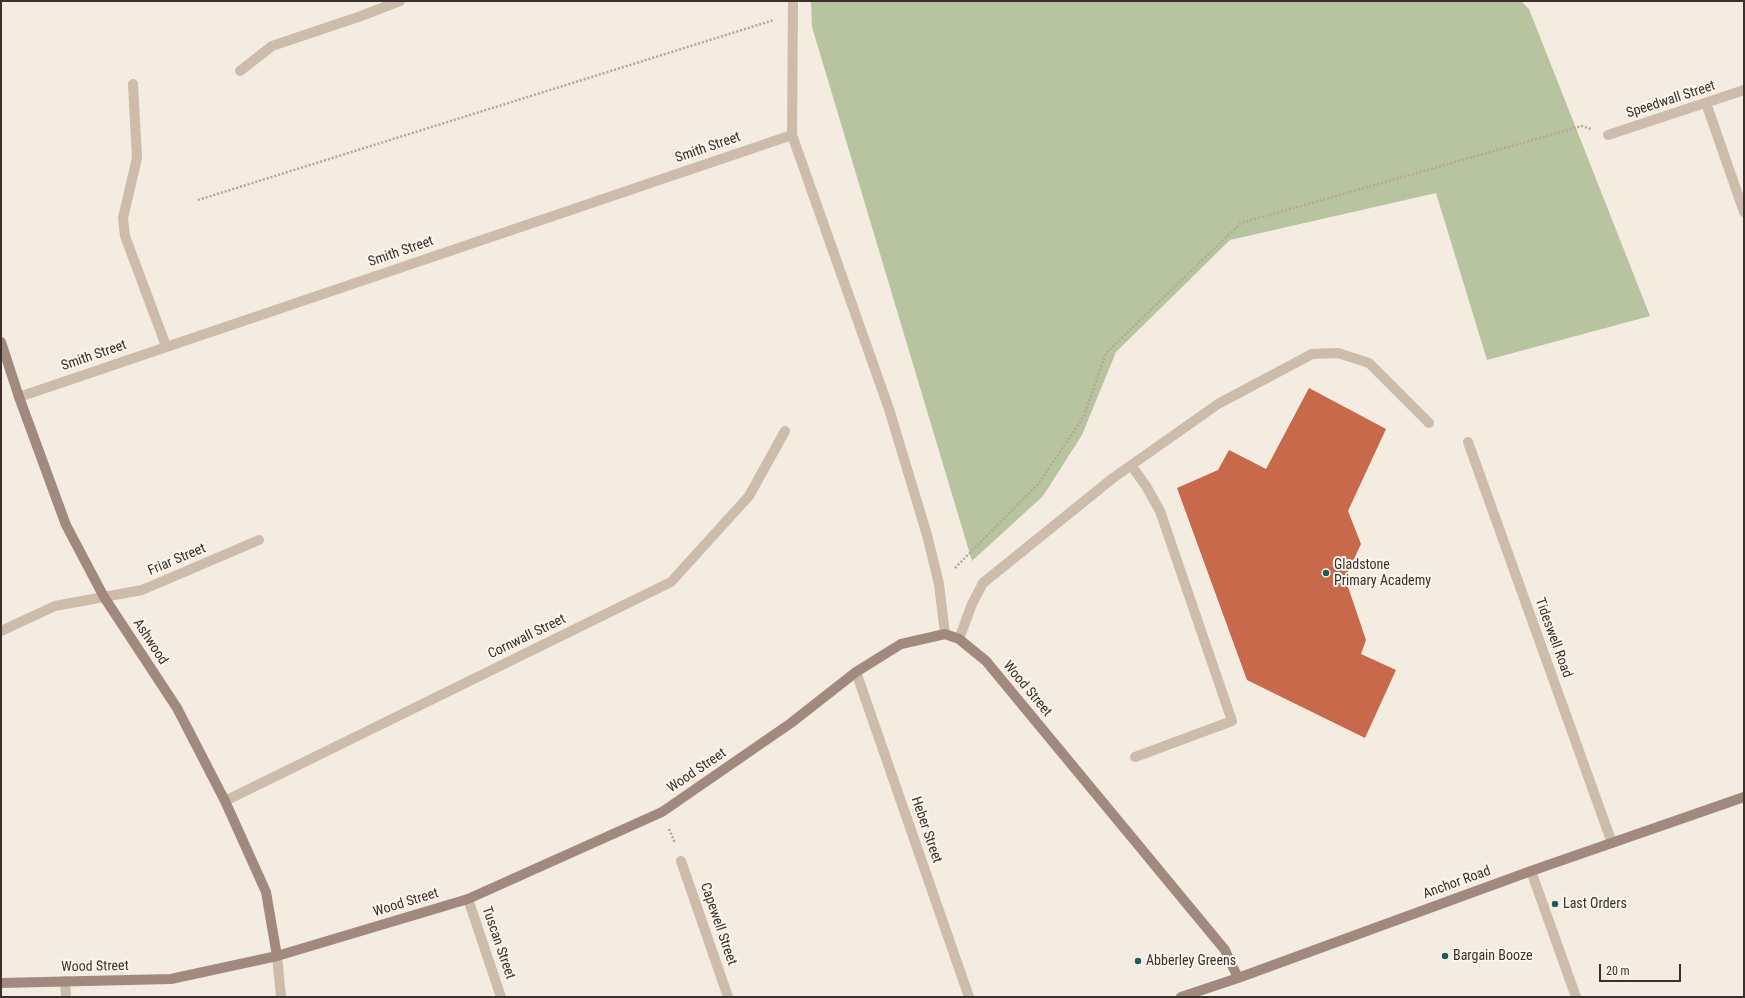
<!DOCTYPE html>
<style>
body{margin:0}
#map{position:relative;width:1745px;height:998px;overflow:hidden;background:#f4ebe1;font-family:"Roboto Condensed",sans-serif}
canvas{display:block}
.frame{position:absolute;inset:0;border:2px solid #3b302b;pointer-events:none}
.scale{position:absolute;left:1599px;top:964px;width:82px;height:18px;box-sizing:border-box;border:2px solid #3b302b;border-top:0;padding-left:5px;font-size:12px;line-height:14px;white-space:nowrap;color:#3b302b;-webkit-text-stroke:3px #fbf5ee;paint-order:stroke}
</style>
<div id="map">
<canvas width="1745" height="998"></canvas>
<div class="frame"></div>
<div class="scale">20 m</div>
</div>
<script>
const ctx = document.querySelector('canvas').getContext('2d');
ctx.lineJoin = 'round';
function fill(path, color) { ctx.fillStyle = color; ctx.fill(path, 'evenodd'); }
const poly = rows => new Path2D(rows.map(r => 'M' + r).join(''));
function stroke(path, color, width, dash) { ctx.strokeStyle = color; ctx.lineWidth = width; ctx.lineCap = dash ? 'butt' : 'round'; ctx.setLineDash(dash || []); ctx.stroke(path); }
function drawText(font, color, halo, rows, align = 'center') {
  ctx.font = font + ' "Roboto Condensed",sans-serif'; ctx.lineWidth = 4; ctx.setLineDash([]); ctx.textBaseline = 'middle'; ctx.strokeStyle = halo; ctx.fillStyle = color; for (const [text, x, y, turn = 0] of rows) {
    ctx.save(); ctx.translate(x, y); ctx.rotate((+turn || 0) * Math.PI / 180); ctx.textAlign = isNaN(turn) ? turn : align; if (halo) ctx.strokeText(text, 0, 0); ctx.fillText(text, 0, 0); ctx.restore();
  }
}
fill(poly([
 [811,1,1521,1,1529,9,1650,316,1487,360,1436,193,1230,240,1116,352,1082,435,1043,496,972,561,812,27]
]), '#b8c4a0');
fill(poly([
 [1309,388,1386,429,1348,511,1361,544,1345,578,1366,640,1361,654,1396,670,1365,738,1247,680,1177,488,1218,470,1229,450,1266,469]
]), '#c8694b');
stroke(poly([
 [198,200,774,20],
 [955,568,1039,483,1084,416,1106,353,1241,223,1582,126,1591,129],
 [669,829,675,843]
]), '#b9a596', 2.5, [2, 2]);
stroke(poly([
 [793,1,792,135,889,409,927,535,939,584,945,634],
 [133,84,137,158,123,218,125,236,166,346],
 [1131,465,1146,486,1160,511,1232,721,1135,757],
 [959,639,972,604,983,583,1113,478,1218,404,1312,354,1338,353,1369,363,1429,423]
]), '#cdbbac', 10);
stroke(poly([
 [240,71,272,46,361,16,400,1],
 [1706,103,1744,212],
 [1608,135,1744,90],
 [19,397,792,135],
 [1468,442,1612,843],
 [1,631,55,606,142,590,259,540],
 [856,672,969,997],
 [225,801,671,582,749,496,785,431],
 [681,861,728,997],
 [1531,871,1576,997],
 [468,899,501,997],
 [277,956,281,997],
 [65,981,66,997]
]), '#cdbbac', 10);
stroke(poly([
 [1,342,19,397,66,525,104,597,177,708,225,801,266,892,277,956],
 [1,983,171,979,277,956,468,899,662,812,791,723,856,672,901,644,945,634,959,639,986,661,1225,950,1238,978],
 [1181,997,1238,978,1531,871,1744,797]
]), '#a18a7d', 10);
for (const [x, y, r, color] of [
 [1326,573,4,"#1f5a5e"],
 [1555,904,4,"#1f5a5e"],
 [1445,956,4,"#1f5a5e"],
 [1138,961,4,"#1f5a5e"]
]) { const dot = new Path2D(); dot.arc(x, y, r, 0, 2 * Math.PI); ctx.fillStyle = color; ctx.fill(dot); stroke(dot, '#fbf5ee', 1.5); }
drawText('14px', '#3b302b', '#fbf5ee', [
 ["Speedwall Street",1671,100,-18],
 ["Smith Street",708,148,-19],
 ["Smith Street",401,252,-19],
 ["Smith Street",94,356,-19],
 ["Friar Street",177,560,-23],
 ["Cornwall Street",527,637,-26],
 ["Tideswell Road",1553,638,70],
 ["Ashwood",150,642,57],
 ["Wood Street",1027,689,50],
 ["Wood Street",697,771,-34],
 ["Heber Street",926,830,71],
 ["Anchor Road",1457,883,-20],
 ["Wood Street",406,903,-17],
 ["Capewell Street",718,924,71],
 ["Tuscan Street",498,943,71],
 ["Wood Street",95,967,-1]
]);
drawText('14px', '#3b302b', '#fbf5ee', [
 ["Gladstone",1334,565],
 ["Primary Academy",1334,581],
 ["Last Orders",1563,904],
 ["Bargain Booze",1453,956],
 ["Abberley Greens",1146,961]
], 'left');
</script>
